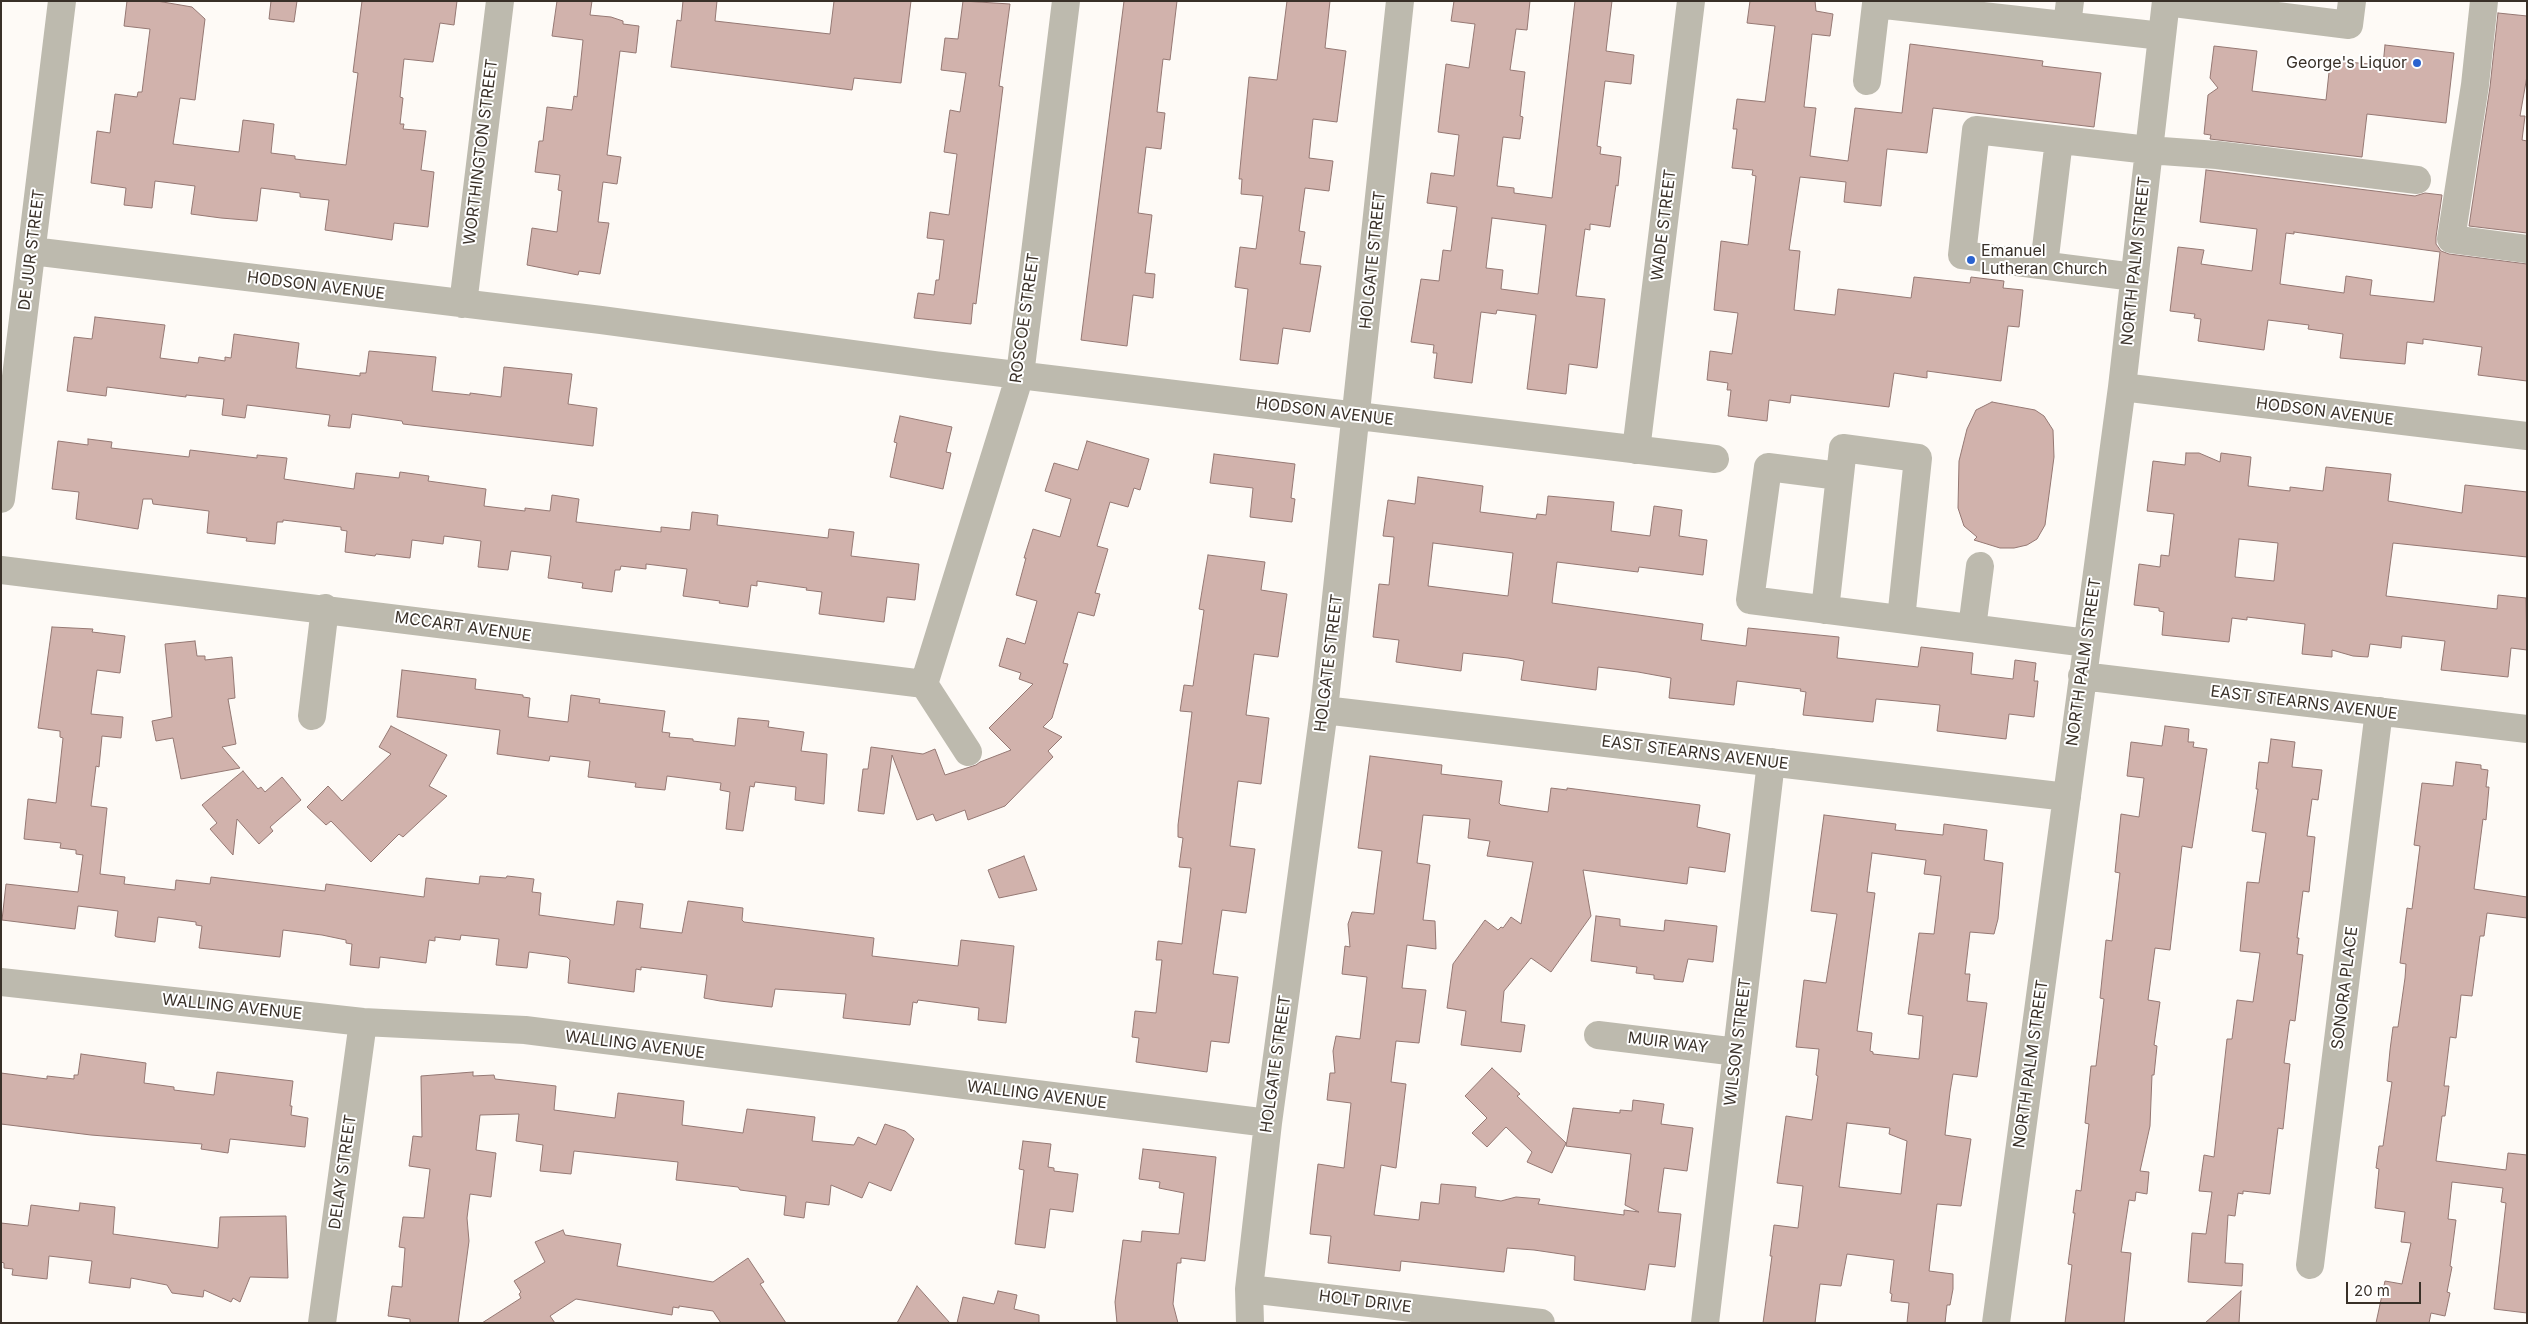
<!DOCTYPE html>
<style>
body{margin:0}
#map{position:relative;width:2528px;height:1324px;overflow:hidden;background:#fefaf6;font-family:Inter,sans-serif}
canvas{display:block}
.frame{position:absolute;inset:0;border:2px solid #393028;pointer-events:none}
.scale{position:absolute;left:2346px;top:1282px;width:75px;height:22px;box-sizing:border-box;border:2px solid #393028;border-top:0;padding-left:6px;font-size:15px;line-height:18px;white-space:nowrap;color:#393028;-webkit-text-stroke:4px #fff;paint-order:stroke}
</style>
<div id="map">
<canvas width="2528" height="1324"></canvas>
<div class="frame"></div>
<div class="scale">20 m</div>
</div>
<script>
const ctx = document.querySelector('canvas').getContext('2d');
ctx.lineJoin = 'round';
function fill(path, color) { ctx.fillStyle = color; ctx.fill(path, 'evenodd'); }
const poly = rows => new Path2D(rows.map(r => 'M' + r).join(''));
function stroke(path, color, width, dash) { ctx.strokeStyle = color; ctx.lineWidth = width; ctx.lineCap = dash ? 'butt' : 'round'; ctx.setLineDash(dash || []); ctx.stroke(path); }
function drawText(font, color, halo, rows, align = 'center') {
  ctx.font = font + ' Inter,sans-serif'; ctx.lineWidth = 4; ctx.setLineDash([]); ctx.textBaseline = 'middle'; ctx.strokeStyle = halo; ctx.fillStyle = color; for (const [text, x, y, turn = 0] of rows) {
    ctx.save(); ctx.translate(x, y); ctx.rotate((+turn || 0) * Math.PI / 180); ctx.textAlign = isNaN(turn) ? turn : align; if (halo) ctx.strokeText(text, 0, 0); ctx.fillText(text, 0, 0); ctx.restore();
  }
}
const building = poly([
 [127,1,157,1,192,7,205,19,195,100,180,98,173,144,239,152,243,120,274,124,271,153,295,156,295,159,346,165,358,73,353,72,362,1,457,1,454,25,440,23,433,62,404,59,400,97,403,98,400,124,404,124,403,129,426,131,421,170,434,172,428,227,394,223,392,240,325,230,329,200,300,197,300,193,261,188,257,221,221,218,191,214,195,186,155,181,152,208,124,205,126,188,91,183,97,131,110,133,115,94,137,97,138,92,142,92,150,29,124,26,127,1],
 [271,1,297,1,294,22,269,19,271,1],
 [557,1,592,1,590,15,611,17,623,21,623,24,639,26,636,53,620,51,607,155,621,157,617,184,603,182,598,222,609,223,600,274,579,271,578,275,527,265,532,228,557,232,562,191,558,190,560,175,535,172,539,141,543,141,547,107,572,110,574,96,577,97,583,40,552,36,557,1],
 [683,1,717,1,715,21,830,34,834,1,911,1,901,83,854,78,852,90,671,67,677,20,681,21,683,1],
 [963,1,1010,4,999,86,1003,87,976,304,973,303,971,324,914,318,918,293,934,295,936,280,939,280,944,240,927,238,930,212,949,215,957,154,944,152,950,110,960,112,966,73,941,70,945,38,958,39,963,1],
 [1124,1,1177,1,1170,60,1163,59,1157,112,1165,113,1161,149,1146,147,1138,213,1152,215,1145,273,1155,274,1153,298,1133,295,1127,346,1081,340,1124,1],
 [1287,1,1330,1,1325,48,1346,51,1337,122,1313,119,1309,158,1333,161,1329,191,1305,188,1299,231,1305,232,1300,264,1321,266,1310,332,1283,328,1278,364,1240,360,1248,289,1235,287,1240,247,1256,249,1263,196,1241,194,1242,179,1239,179,1249,77,1277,80,1287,1],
 [1454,1,1530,1,1527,30,1516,29,1510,70,1525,72,1520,116,1523,117,1520,139,1503,137,1497,186,1514,188,1514,193,1552,198,1575,1,1612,1,1606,51,1634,55,1631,84,1605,81,1597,146,1601,147,1600,154,1621,157,1618,186,1616,185,1610,227,1590,224,1590,230,1585,229,1576,296,1605,299,1597,368,1569,364,1566,394,1527,389,1536,315,1497,310,1496,314,1481,312,1472,383,1434,378,1437,353,1433,353,1434,345,1411,342,1421,279,1439,281,1443,250,1451,251,1457,207,1427,203,1431,173,1454,176,1459,135,1438,132,1446,64,1469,68,1475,24,1451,21,1454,1],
 [1492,218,1546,225,1538,294,1501,289,1503,270,1486,268,1492,218],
 [1750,1,1815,1,1816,11,1833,14,1830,36,1812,34,1804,107,1816,108,1810,156,1848,161,1855,108,1902,113,1910,44,2043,61,2042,66,2101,73,2094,127,1933,108,1927,153,1887,149,1881,206,1844,202,1846,182,1800,177,1789,250,1800,251,1794,310,1835,315,1838,289,1911,298,1914,277,1970,283,1971,277,2004,281,2003,288,2023,290,2019,327,2008,326,2001,381,1927,371,1927,378,1894,373,1889,407,1791,395,1790,403,1769,400,1767,421,1728,416,1731,390,1727,390,1728,383,1707,380,1710,351,1732,354,1738,313,1714,310,1721,241,1748,245,1756,176,1752,175,1753,170,1732,168,1737,129,1733,129,1737,99,1765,102,1775,26,1747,23,1750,1],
 [2498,13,2527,16,2527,76,2520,116,2525,116,2522,140,2527,141,2527,233,2469,226,2490,87,2498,13],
 [2385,45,2454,53,2446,123,2367,114,2362,157,2210,139,2211,135,2204,134,2208,95,2218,88,2210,78,2214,46,2257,51,2252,91,2326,100,2330,63,2333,64,2334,61,2383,65,2385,45],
 [2206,170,2415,196,2425,193,2442,195,2436,237,2436,244,2441,251,2449,254,2527,264,2527,381,2478,375,2482,347,2423,339,2423,344,2407,342,2405,364,2340,358,2343,334,2308,329,2309,325,2268,320,2264,350,2198,341,2201,319,2194,318,2195,314,2170,311,2178,247,2204,250,2201,264,2252,271,2257,229,2200,222,2206,170],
 [2294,232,2440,252,2434,302,2370,295,2372,280,2346,276,2344,293,2280,284,2286,233,2294,234,2294,232],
 [95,317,165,325,160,358,198,363,199,357,225,361,225,357,231,358,234,334,299,343,296,368,360,376,360,373,366,373,369,351,436,357,432,391,470,395,470,393,501,397,504,367,572,374,568,404,597,408,593,446,403,424,402,421,352,414,350,428,328,426,330,415,247,405,245,418,222,415,224,399,186,395,186,397,107,387,106,396,67,391,74,337,92,339,95,317],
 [1992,402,2035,410,2044,416,2053,430,2054,457,2045,525,2037,539,2027,545,2014,548,2000,548,1974,540,1977,537,1964,526,1958,508,1959,461,1967,429,1976,410,1992,402],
 [900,416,952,427,946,452,951,453,943,489,890,477,897,443,894,442,900,416],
 [88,439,112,442,111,448,189,457,190,450,257,458,257,455,287,458,284,479,354,489,356,473,399,478,400,472,429,476,428,481,486,489,484,506,525,511,525,508,550,511,552,495,579,499,576,522,661,532,661,527,690,530,692,512,718,515,717,525,828,538,829,529,854,532,851,556,919,564,915,600,887,597,884,622,819,614,822,592,806,590,807,588,757,581,757,586,751,585,748,607,719,603,720,601,683,596,687,569,646,564,646,569,621,566,620,570,615,570,612,592,582,588,583,583,548,578,551,556,511,551,508,570,478,567,481,541,444,536,443,544,412,540,410,558,376,554,375,556,345,552,347,531,341,530,341,527,283,520,283,522,277,522,275,544,246,541,247,538,207,533,209,511,153,504,152,499,143,499,138,529,76,519,79,492,52,489,58,441,88,445,88,439],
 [1087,441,1149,459,1140,490,1134,488,1128,507,1110,502,1097,546,1108,549,1095,593,1100,594,1094,616,1078,612,1063,663,1068,664,1052,718,1043,727,1062,737,1048,751,1053,757,1005,806,968,820,965,810,936,821,933,814,917,820,892,755,884,814,858,811,863,769,868,769,871,747,923,754,935,749,945,775,976,765,980,762,1011,750,989,728,1033,684,1019,679,1021,673,999,666,1007,638,1025,644,1037,601,1016,595,1026,558,1024,558,1033,529,1060,537,1071,499,1045,491,1054,463,1078,470,1087,441],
 [2186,453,2199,453,2220,462,2221,453,2251,457,2248,486,2290,491,2290,487,2323,491,2326,467,2391,474,2388,501,2462,513,2465,485,2527,492,2527,557,2393,543,2386,596,2497,609,2498,595,2526,598,2527,650,2511,648,2508,677,2441,670,2445,641,2402,636,2401,648,2370,644,2368,657,2353,656,2332,650,2332,657,2302,654,2305,624,2247,617,2247,620,2232,618,2229,642,2162,635,2164,612,2159,611,2159,608,2134,605,2139,564,2160,567,2161,555,2169,556,2174,514,2147,511,2153,461,2185,465,2186,453],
 [2239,539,2278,543,2274,581,2235,577,2239,539],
 [1214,454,1295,464,1291,498,1295,499,1292,522,1250,517,1253,488,1210,483,1214,454],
 [1418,477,1483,486,1480,512,1536,519,1537,514,1546,515,1548,496,1614,502,1611,531,1650,536,1654,506,1682,510,1679,536,1707,540,1703,575,1639,567,1638,572,1557,562,1552,603,1703,624,1701,640,1746,646,1748,628,1839,637,1837,658,1918,667,1921,647,1973,653,1971,674,2013,679,2015,660,2036,663,2034,681,2038,681,2034,717,2009,714,2006,739,1937,731,1940,705,1876,699,1873,722,1803,715,1806,692,1800,691,1801,689,1737,681,1734,705,1669,698,1671,678,1638,672,1598,667,1596,690,1521,680,1524,661,1508,658,1463,653,1461,671,1396,662,1399,640,1373,637,1379,584,1389,585,1394,537,1383,536,1388,500,1415,504,1418,477],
 [1433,543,1513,553,1508,596,1428,586,1433,543],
 [1208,555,1265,562,1261,590,1287,594,1278,657,1254,654,1246,715,1269,718,1261,784,1238,781,1230,846,1255,849,1246,913,1222,910,1213,974,1238,977,1229,1043,1211,1041,1207,1072,1136,1062,1139,1038,1132,1037,1135,1011,1156,1013,1162,960,1156,960,1158,941,1182,944,1191,868,1179,867,1183,838,1178,837,1178,825,1192,712,1180,711,1184,685,1193,686,1204,610,1199,609,1208,555],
 [52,627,93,629,92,632,125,636,120,673,97,670,91,714,123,717,121,738,102,736,99,767,96,766,91,806,107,808,100,874,125,877,124,884,175,890,176,880,210,884,211,877,325,891,326,884,424,897,426,878,479,884,480,876,506,878,507,876,534,879,532,892,541,893,539,915,614,925,617,901,643,904,640,928,682,933,688,901,743,908,742,920,744,922,874,938,872,956,958,966,961,940,1014,946,1006,1023,978,1020,979,1008,918,1000,917,1003,913,1002,910,1025,843,1018,846,994,775,989,772,1007,720,1001,704,998,707,975,641,967,641,970,636,969,634,992,568,983,570,960,567,957,529,952,527,968,496,965,499,939,461,935,460,940,435,937,435,941,429,940,426,963,380,957,379,968,350,965,352,944,346,943,346,940,322,935,283,930,280,957,199,948,202,926,196,925,196,922,158,917,155,942,117,937,115,936,118,911,78,906,75,929,2,920,6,884,78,892,83,855,76,854,76,850,60,848,61,843,24,839,28,799,56,803,63,738,60,737,60,731,38,728,52,627],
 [195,641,197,656,205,656,205,660,232,657,235,698,228,699,236,744,222,747,240,768,181,779,173,738,156,741,152,721,172,717,165,644,195,641],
 [402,670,476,679,475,689,523,695,523,697,530,698,528,717,568,722,571,695,600,699,599,703,665,711,662,732,670,733,669,737,693,739,693,741,735,746,738,718,769,721,768,727,804,732,801,751,827,754,824,804,795,800,796,787,755,782,754,787,750,786,743,831,726,829,730,792,720,790,721,783,667,776,665,790,635,787,636,783,588,777,590,761,550,756,549,761,497,754,500,730,397,717,402,670],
 [391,726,447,755,429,786,447,796,403,837,399,834,371,862,331,821,326,825,307,807,328,786,342,801,391,754,379,747,391,726],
 [2165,726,2189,729,2188,742,2194,742,2193,747,2207,749,2192,848,2182,846,2170,950,2155,948,2148,1000,2160,1002,2154,1045,2157,1046,2154,1075,2152,1075,2150,1126,2140,1171,2149,1172,2147,1194,2136,1192,2135,1201,2129,1200,2121,1252,2131,1253,2124,1323,2065,1323,2072,1265,2068,1264,2075,1213,2073,1213,2076,1190,2081,1191,2089,1124,2085,1123,2091,1066,2096,1066,2104,999,2100,998,2106,940,2112,941,2120,873,2115,872,2121,814,2139,817,2144,778,2127,776,2131,742,2162,746,2165,726],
 [2271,739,2295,742,2292,767,2322,770,2318,800,2312,799,2307,836,2315,837,2309,892,2303,891,2297,938,2299,938,2297,954,2303,955,2295,1021,2290,1020,2289,1025,2284,1063,2290,1064,2283,1129,2278,1128,2270,1194,2243,1191,2243,1194,2238,1193,2235,1216,2228,1215,2225,1263,2243,1264,2242,1286,2188,1282,2192,1233,2206,1234,2212,1192,2199,1191,2204,1155,2214,1157,2227,1039,2232,1039,2237,1000,2253,1002,2260,953,2240,951,2247,882,2259,883,2266,833,2252,831,2258,789,2256,789,2259,762,2268,763,2271,739],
 [1370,756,1442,765,1441,774,1502,781,1499,803,1501,805,1548,812,1551,788,1567,790,1567,788,1700,805,1697,827,1730,834,1725,872,1689,867,1687,884,1583,870,1591,916,1551,972,1531,958,1504,991,1501,1022,1525,1025,1521,1052,1461,1045,1466,1011,1447,1008,1453,964,1485,920,1498,930,1501,927,1503,928,1511,917,1521,924,1533,862,1487,856,1490,841,1468,838,1470,819,1423,815,1417,863,1430,865,1423,920,1435,921,1436,949,1407,945,1402,988,1426,990,1419,1043,1396,1041,1391,1082,1406,1084,1396,1168,1381,1165,1374,1215,1419,1220,1421,1202,1439,1204,1441,1184,1476,1187,1475,1197,1501,1201,1516,1197,1540,1199,1538,1204,1624,1215,1624,1210,1639,1212,1625,1205,1631,1154,1566,1146,1573,1108,1620,1113,1620,1110,1632,1111,1633,1100,1664,1104,1661,1124,1693,1128,1687,1171,1664,1168,1658,1212,1681,1214,1675,1267,1649,1264,1645,1290,1574,1280,1575,1256,1534,1250,1507,1248,1504,1272,1401,1261,1400,1271,1328,1263,1331,1236,1310,1234,1318,1164,1344,1168,1351,1103,1327,1100,1330,1073,1335,1073,1333,1051,1336,1036,1360,1039,1367,977,1342,974,1345,946,1350,947,1348,924,1352,912,1374,914,1377,889,1382,851,1358,848,1370,756],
 [2456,762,2481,765,2481,769,2488,770,2486,787,2489,787,2486,820,2483,819,2474,889,2527,897,2527,918,2487,913,2484,936,2480,936,2472,996,2461,995,2456,1038,2450,1037,2444,1086,2449,1086,2445,1116,2442,1116,2436,1161,2506,1170,2508,1153,2527,1155,2527,1313,2494,1309,2506,1203,2501,1202,2503,1188,2452,1182,2448,1219,2456,1220,2450,1266,2452,1267,2447,1292,2450,1293,2445,1316,2431,1313,2429,1323,2376,1323,2385,1281,2402,1284,2411,1243,2401,1242,2405,1212,2375,1208,2379,1169,2376,1168,2379,1146,2383,1146,2392,1082,2387,1081,2390,1050,2393,1027,2398,1027,2405,978,2406,964,2400,963,2407,908,2412,909,2420,846,2414,845,2422,783,2453,786,2456,762],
 [243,771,258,789,261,787,265,792,282,777,301,800,270,827,273,831,259,844,237,819,233,855,210,829,217,823,202,805,243,771],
 [1824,815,1896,824,1895,830,1943,835,1944,824,1987,830,1984,860,2003,863,1998,919,1994,934,1970,932,1965,974,1970,974,1967,1001,1987,1003,1977,1077,1953,1074,1950,1092,1945,1135,1971,1139,1961,1206,1937,1204,1929,1271,1953,1274,1953,1289,1950,1305,1947,1305,1945,1323,1907,1323,1909,1303,1891,1301,1892,1294,1890,1293,1894,1260,1847,1254,1841,1286,1820,1284,1815,1323,1763,1323,1772,1256,1770,1256,1774,1225,1798,1228,1803,1186,1777,1183,1786,1116,1812,1120,1818,1076,1816,1075,1819,1049,1796,1047,1804,980,1826,983,1837,914,1811,911,1824,815],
 [1872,853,1926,860,1924,874,1941,876,1934,934,1919,933,1908,1014,1923,1016,1919,1059,1873,1054,1873,1052,1870,1051,1872,1033,1857,1031,1875,893,1867,892,1872,853],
 [1847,1123,1890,1128,1889,1134,1907,1141,1901,1194,1839,1187,1847,1123],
 [1024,856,1037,890,999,898,988,870,1024,856],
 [1596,916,1620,919,1620,926,1664,931,1665,920,1717,926,1713,962,1688,959,1683,982,1654,979,1654,975,1636,973,1637,967,1591,961,1596,916],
 [81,1054,146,1063,144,1083,174,1087,174,1090,214,1095,217,1072,293,1081,290,1106,292,1106,291,1115,308,1118,305,1147,230,1139,228,1153,201,1149,202,1144,91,1135,1,1124,1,1073,47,1079,47,1076,74,1079,74,1075,78,1075,81,1054],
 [1492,1068,1520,1094,1517,1096,1566,1143,1552,1173,1527,1162,1532,1152,1506,1127,1487,1147,1472,1133,1487,1118,1465,1096,1492,1068],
 [473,1072,473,1076,494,1075,495,1079,556,1086,554,1110,615,1118,618,1093,684,1101,682,1125,743,1133,747,1109,815,1117,812,1141,854,1145,858,1137,876,1145,885,1124,905,1131,914,1139,891,1191,869,1182,862,1198,831,1185,829,1205,806,1202,804,1218,784,1215,786,1196,740,1190,738,1187,676,1180,678,1162,574,1151,571,1174,540,1171,543,1145,516,1141,519,1114,480,1115,476,1150,496,1153,491,1197,470,1194,467,1218,469,1241,458,1323,410,1323,410,1319,388,1316,392,1286,402,1287,405,1248,399,1247,403,1217,424,1218,430,1169,409,1166,413,1136,422,1137,421,1076,473,1072],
 [1023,1141,1051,1144,1048,1167,1054,1168,1054,1171,1078,1174,1073,1212,1050,1209,1045,1248,1015,1244,1024,1170,1019,1169,1023,1141],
 [1143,1149,1216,1157,1205,1261,1181,1258,1181,1263,1177,1263,1173,1304,1178,1323,1117,1323,1115,1302,1123,1240,1141,1242,1142,1231,1179,1234,1184,1193,1159,1188,1160,1182,1139,1179,1143,1149],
 [80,1203,115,1207,113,1234,218,1248,220,1217,286,1216,288,1278,250,1277,240,1302,233,1298,231,1302,204,1290,203,1297,172,1293,167,1285,131,1278,130,1288,89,1283,92,1261,49,1256,47,1279,12,1275,13,1269,4,1268,4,1263,1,1262,1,1223,28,1226,31,1205,79,1211,80,1203],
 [563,1230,565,1235,621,1244,617,1266,713,1282,748,1258,764,1282,760,1284,786,1323,721,1323,713,1311,679,1306,679,1308,673,1307,672,1315,576,1299,550,1316,555,1323,482,1323,521,1298,519,1294,521,1292,514,1281,545,1262,535,1242,563,1230],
 [917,1286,950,1323,897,1323,917,1286],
 [998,1291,1017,1295,1014,1309,1039,1315,1039,1323,957,1323,963,1297,994,1304,998,1291],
 [2241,1291,2239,1323,2205,1323,2241,1291]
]);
fill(building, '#d1b2ac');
stroke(building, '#957873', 1);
stroke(poly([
 [2484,1,2475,85,2451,239,2527,249],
 [2166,2,2349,25,2352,1],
 [2067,25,2070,1],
 [1867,81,1876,4,2162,36],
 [32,251,601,320,935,365,1715,459],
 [2044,265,2059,140],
 [2134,277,1962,255,1976,130,2148,150,2217,155,2417,180],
 [463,304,500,1],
 [2122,387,2527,436],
 [1636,450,1691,1],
 [1839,476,1768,467,1750,600,2087,643],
 [1,499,62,1],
 [1,570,924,684],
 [1825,610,1843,448,1918,458,1901,619],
 [1972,628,1980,566],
 [2082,676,2527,729],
 [924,684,1020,375,1066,1],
 [924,684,968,752],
 [1324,710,2067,797],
 [312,716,325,608],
 [1,982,363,1022,525,1030,1268,1123],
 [1598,1035,1737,1052],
 [2310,1265,2379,711],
 [1249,1289,1541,1323],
 [322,1323,363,1022],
 [1250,1323,1249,1289,1268,1123,1324,710,1400,1],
 [1705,1323,1771,762],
 [1996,1323,2122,387,2166,1]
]), '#bdbaae', 28);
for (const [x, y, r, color] of [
 [2417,63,5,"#2a62cf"],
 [1971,260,5,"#2a62cf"]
]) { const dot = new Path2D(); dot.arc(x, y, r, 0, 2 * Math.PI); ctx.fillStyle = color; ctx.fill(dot); stroke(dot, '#fff', 2); }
drawText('16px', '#393028', '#fff', [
 ["George's Liquor",2407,63],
 ["Emanuel",1981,251,"left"],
 ["Lutheran Church",1981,269,"left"]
], 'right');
drawText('16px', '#393028', '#fff', [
 ["WORTHINGTON STREET",481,152,-83],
 ["WADE STREET",1664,225,-83],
 ["DE JUR STREET",32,250,-83],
 ["HOLGATE STREET",1373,260,-84],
 ["NORTH PALM STREET",2136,261,-84],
 ["HODSON AVENUE",316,286,7],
 ["ROSCOE STREET",1025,318,-82],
 ["HODSON AVENUE",1325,412,7],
 ["HODSON AVENUE",2325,412,7],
 ["MCCART AVENUE",463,627,8],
 ["NORTH PALM STREET",2084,662,-82],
 ["HOLGATE STREET",1329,663,-83],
 ["EAST STEARNS AVENUE",2304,703,7],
 ["EAST STEARNS AVENUE",1695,753,7],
 ["SONORA PLACE",2345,988,-83],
 ["WALLING AVENUE",232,1007,6],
 ["WILSON STREET",1738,1042,-83],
 ["MUIR WAY",1668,1043,7],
 ["WALLING AVENUE",635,1045,7],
 ["HOLGATE STREET",1276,1064,-82],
 ["NORTH PALM STREET",2031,1064,-82],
 ["WALLING AVENUE",1037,1095,7],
 ["DELAY STREET",343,1172,-82],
 ["HOLT DRIVE",1365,1302,7]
]);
</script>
